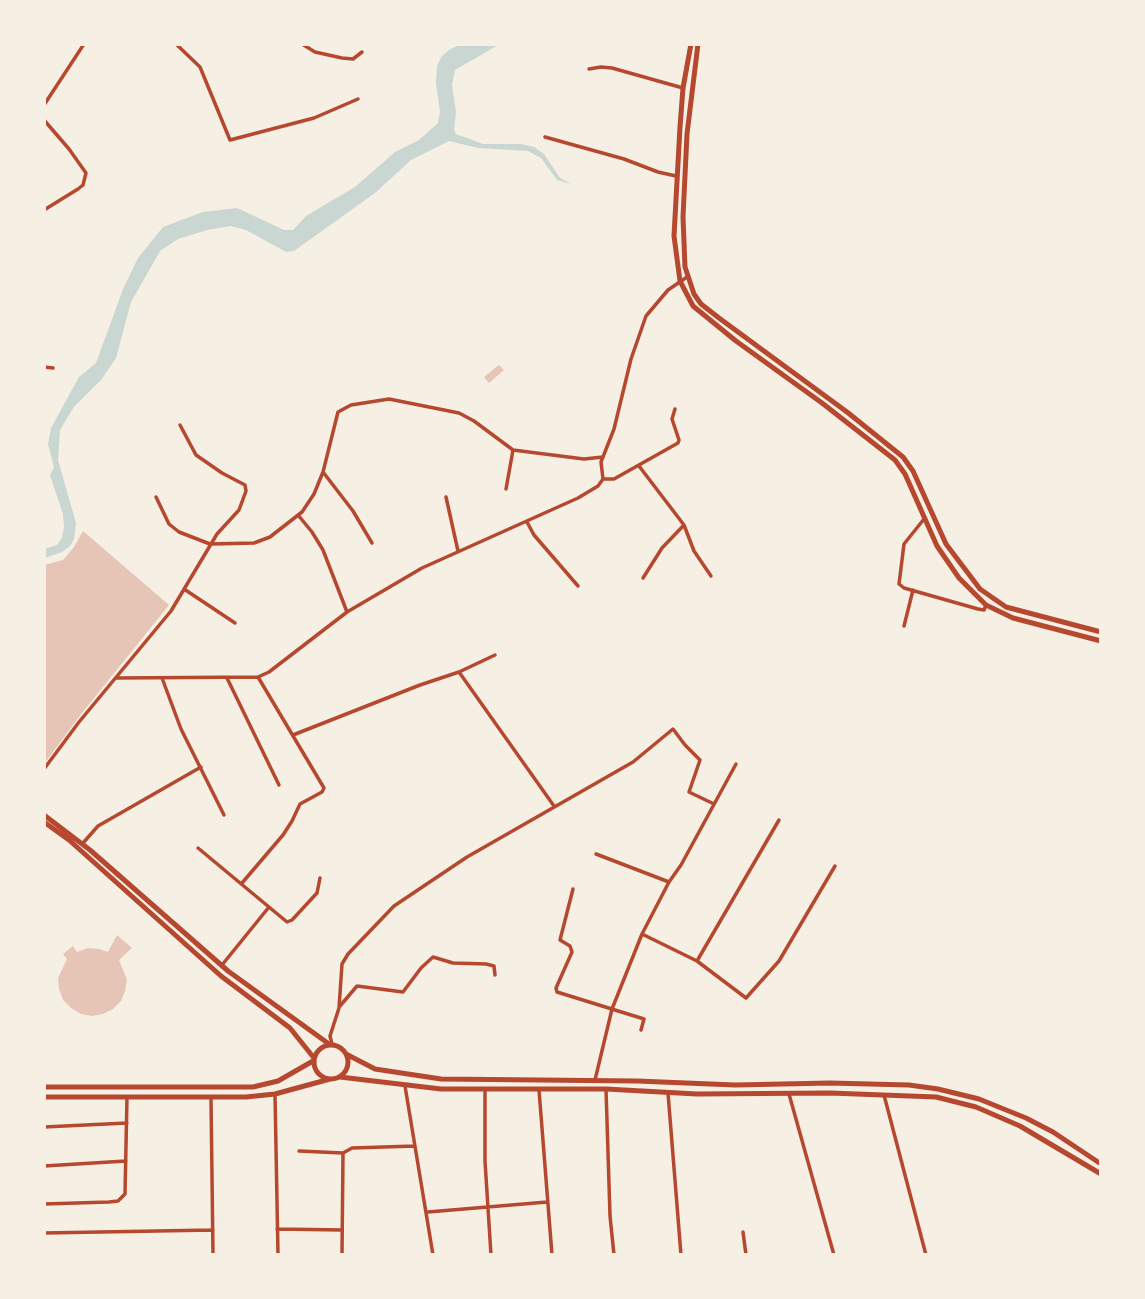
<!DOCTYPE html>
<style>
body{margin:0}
#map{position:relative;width:1145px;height:1299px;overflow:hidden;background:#f6efe4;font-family:Overpass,sans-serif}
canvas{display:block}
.frame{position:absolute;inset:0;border:46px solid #f6efe4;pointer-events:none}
</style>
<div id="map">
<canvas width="1145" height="1299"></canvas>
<div class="frame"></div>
</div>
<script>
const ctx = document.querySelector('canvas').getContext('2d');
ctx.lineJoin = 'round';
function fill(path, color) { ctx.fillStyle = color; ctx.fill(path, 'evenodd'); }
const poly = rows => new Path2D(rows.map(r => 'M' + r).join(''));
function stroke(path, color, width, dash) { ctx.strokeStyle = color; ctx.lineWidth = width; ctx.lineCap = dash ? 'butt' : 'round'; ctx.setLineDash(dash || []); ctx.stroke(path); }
fill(poly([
 [461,44,500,44,455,70,452,85,456,112,454,130,456,134,483,144,521,144,534,147,544,154,560,178,571,184,557,180,541,158,528,151,478,148,449,141,411,160,375,193,294,251,286,252,246,230,231,226,207,230,178,239,160,251,131,302,116,358,101,380,74,407,60,430,58,460,76,523,74,539,70,546,62,552,44,558,44,549,57,545,62,538,64,527,63,514,50,475,54,467,48,444,51,428,79,377,96,363,123,289,138,258,163,227,203,212,237,208,284,230,293,230,306,216,355,187,395,152,419,140,438,123,440,112,436,83,437,67,441,57,449,50]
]), '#c9d6d2');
fill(poly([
 [499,365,504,370,489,383,484,377],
 [83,531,169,605,82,713,44,764,44,565,63,560,74,547],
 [117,935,132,948,119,960,127,980,125,991,121,1001,113,1009,103,1014,92,1016,81,1014,71,1008,63,1000,59,989,58,978,67,959,63,954,73,946,77,952,88,948,99,949,108,952]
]), '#e6c5b7');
stroke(poly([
 [176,44,200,67,230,140,314,118,358,99],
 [302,44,315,52,342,58,353,59,362,52],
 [589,69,601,67,612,68,683,88],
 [44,105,84,44],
 [44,120,69,149,86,173,83,185,78,189,44,210],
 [545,137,624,159,658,172,676,176],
 [44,367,53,368],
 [639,466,684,525,694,551,711,576],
 [323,472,353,511,372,543],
 [603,479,601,462,614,429,631,359,646,316,668,290,687,277],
 [603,479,614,479,678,443,679,440,672,419,675,409],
 [506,489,513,450],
 [156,497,169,524,179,532,210,544,254,543,270,537,302,512,314,494,323,472,338,412,351,405,389,399,459,413,474,421,513,450,584,459,603,457],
 [446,497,458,551],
 [298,515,312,532,323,550,347,612],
 [924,519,904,544,899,584,904,588,978,609,984,610,986,605],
 [527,522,534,535,578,586],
 [643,578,662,548,684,525],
 [184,589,235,623],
 [904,626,913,590],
 [459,672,554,806],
 [116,678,258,677,269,672,347,612,422,568,578,498,598,486,603,479],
 [162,678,181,729,224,815],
 [227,678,279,785],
 [293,735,420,685,459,672,495,655],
 [44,769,79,722,171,611,217,534,239,510,246,491,245,485,222,473,196,455,180,425],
 [83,843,98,826,201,767],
 [198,848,287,922,292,920,317,893,320,878],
 [596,854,669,882],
 [242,883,283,835,292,821,300,804,322,792,324,788,258,677],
 [573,889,560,940,570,946,572,952,556,988,557,992,644,1019,641,1030],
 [642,934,697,961,746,998,779,961,835,866],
 [697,961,779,820],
 [222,965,269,907],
 [340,1006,357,986,403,992,421,968,433,957,453,963,486,964,494,966,495,975],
 [332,1044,330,1036,339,1008,342,964,348,954,394,906,467,857,633,762,673,729,685,745,700,760,689,792,714,804],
 [595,1080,612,1009,642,934,669,882,681,865,736,764],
 [405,1086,433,1255],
 [485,1089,485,1161,491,1255],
 [606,1089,610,1216,614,1255],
 [539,1090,552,1255],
 [668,1093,681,1255],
 [275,1094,278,1255],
 [789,1094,834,1255],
 [884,1095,926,1255],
 [211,1099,213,1255],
 [44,1127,127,1123],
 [299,1151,343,1153],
 [44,1166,126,1161],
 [44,1204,109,1202,118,1201,125,1194,127,1097],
 [428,1212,547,1202],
 [277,1229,342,1230],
 [743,1232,746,1255],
 [44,1233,213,1230],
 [342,1255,343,1153,352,1148,415,1146]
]), '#b5482f', 3.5);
stroke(poly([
 [44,815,90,850,228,971,329,1044],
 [44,822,69,840,221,976,290,1028,314,1058],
 '314 1062a17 17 0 1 1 34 0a17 17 0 1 1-34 0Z',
 [346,1054,375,1069,441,1079,637,1081,735,1085,830,1083,909,1085,938,1089,979,1099,1026,1118,1053,1132,1101,1164],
 [340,1077,441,1089,606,1089,697,1094,830,1093,936,1097,976,1107,1020,1126,1101,1174],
 [44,1087,253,1087,278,1081,313,1061],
 [44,1097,246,1097,275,1094,330,1079]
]), '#b5482f', 5);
stroke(poly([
 [691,44,683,88,680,127,674,236,680,281,693,306,736,341,822,403,895,460,905,474,937,546,959,578,986,605,1013,618,1101,641],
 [698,44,687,134,683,217,685,267,694,294,701,304,719,318,847,412,903,457,913,471,946,544,980,589,1006,607,1101,632]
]), '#b5482f', 5);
</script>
